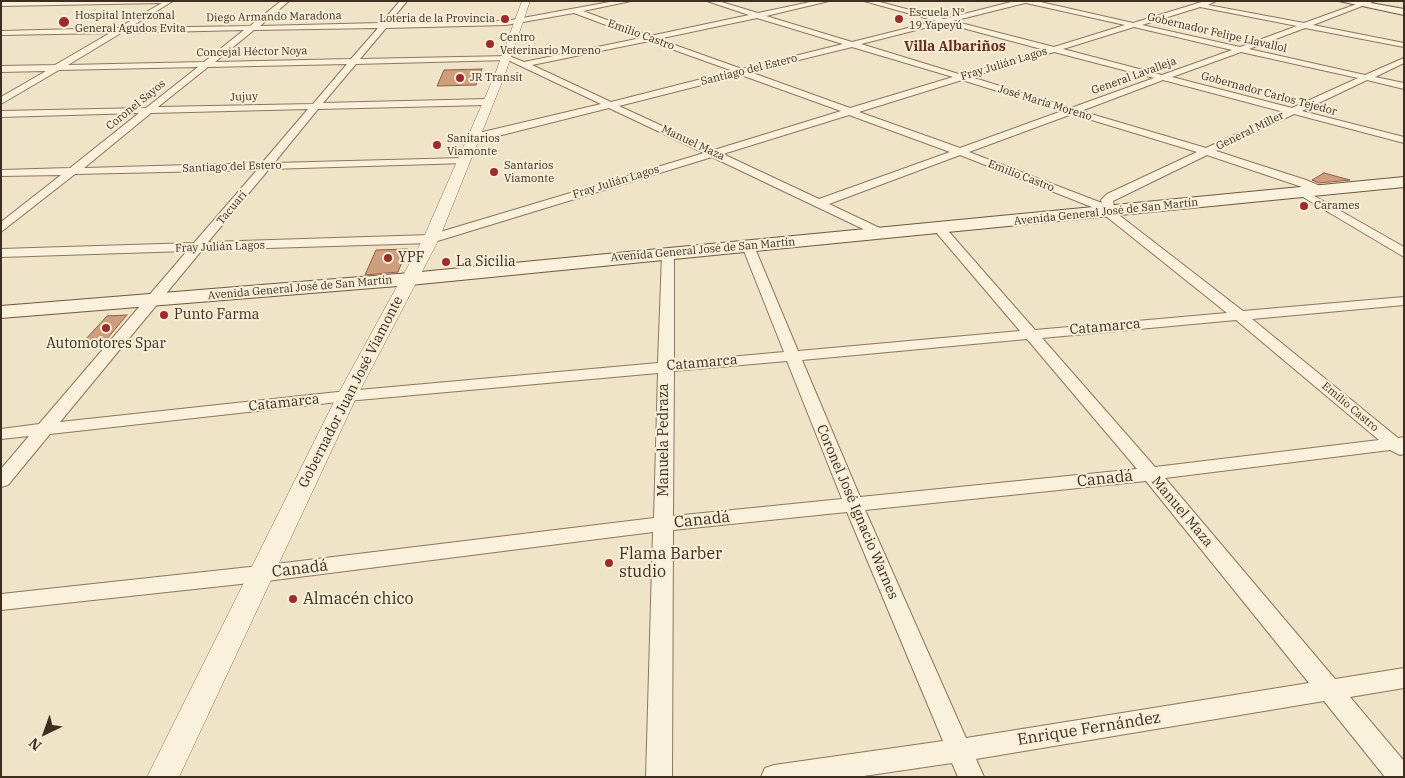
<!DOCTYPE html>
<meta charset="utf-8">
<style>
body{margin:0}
#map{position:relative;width:1405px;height:778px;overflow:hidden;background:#f0e4c8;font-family:"IBM Plex Serif",serif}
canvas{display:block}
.frame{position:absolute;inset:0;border:2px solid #3d2e20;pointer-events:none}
.north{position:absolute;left:20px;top:708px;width:50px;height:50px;-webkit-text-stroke:4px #f7eed8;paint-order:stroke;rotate:222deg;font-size:14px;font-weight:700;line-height:20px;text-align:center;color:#3d2e20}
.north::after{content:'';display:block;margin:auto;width:18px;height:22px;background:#3d2e20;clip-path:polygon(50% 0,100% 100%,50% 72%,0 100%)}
</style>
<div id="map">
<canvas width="1405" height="778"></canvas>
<div class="frame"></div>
<div class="north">N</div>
</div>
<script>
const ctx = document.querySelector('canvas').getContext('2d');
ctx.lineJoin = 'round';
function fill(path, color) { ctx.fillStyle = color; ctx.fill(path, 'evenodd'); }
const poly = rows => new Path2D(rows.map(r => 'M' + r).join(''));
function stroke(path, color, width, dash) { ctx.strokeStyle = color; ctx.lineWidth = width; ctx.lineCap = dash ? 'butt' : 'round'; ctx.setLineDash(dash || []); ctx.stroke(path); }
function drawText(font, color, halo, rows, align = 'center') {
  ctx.font = font + ' "IBM Plex Serif",serif'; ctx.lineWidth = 4; ctx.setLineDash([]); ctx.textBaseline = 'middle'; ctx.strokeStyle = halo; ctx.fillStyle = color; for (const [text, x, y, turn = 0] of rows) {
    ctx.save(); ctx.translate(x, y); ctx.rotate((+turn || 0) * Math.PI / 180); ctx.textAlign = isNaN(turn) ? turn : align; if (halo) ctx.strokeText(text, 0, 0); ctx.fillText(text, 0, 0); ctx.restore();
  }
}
const building = poly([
 [482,69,476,85,437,86,444,70,482,69],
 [1324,173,1350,180,1319,183,1312,180,1324,173],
 [407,249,398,272,365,275,376,250,407,249],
 [127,315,106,340,85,340,107,316,127,315]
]);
fill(building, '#cf9f7d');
stroke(building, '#8d5f41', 1);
const minor = poly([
 [173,1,129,28,250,26,281,1,289,1,260,26,381,23,400,1,407,1,389,23,506,21,615,1,631,1,583,11,650,36,749,15,707,1,718,1,758,13,815,1,829,1,766,16,852,42,936,21,864,1,876,1,944,19,1015,1,1036,1,1133,23,1205,1,1216,1,1208,5,1304,23,1365,1,1375,1,1313,25,1404,43,1404,47,1305,28,1249,49,1365,75,1404,58,1404,63,1375,77,1404,83,1404,89,1367,80,1302,111,1404,137,1404,143,1294,114,1216,151,1306,180,1325,188,1325,192,1317,192,1207,155,1113,201,1115,212,1243,311,1404,297,1404,305,1252,319,1398,438,1404,437,1404,454,1400,455,1390,450,1165,478,1335,679,1404,668,1404,688,1350,697,1404,761,1404,777,1385,777,1324,701,976,759,984,777,958,777,952,763,857,777,761,777,765,768,774,765,943,741,847,512,673,530,672,777,646,777,653,532,259,582,1,610,1,594,259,566,654,518,658,373,347,401,50,434,8,485,1,487,1,469,29,436,1,439,1,429,39,424,187,251,1,257,1,249,194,243,257,170,75,174,1,232,1,222,61,175,1,176,1,170,70,168,139,113,1,117,1,111,146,108,198,67,59,70,1,104,1,97,46,71,1,72,1,66,55,65,110,33,1,35,1,31,118,28,162,3,1,6,1,2,173,1],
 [1025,3,1026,3,1125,25,1054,47,953,21,1025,3],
 [1200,7,1297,26,1240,47,1142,25,1200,7],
 [574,13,641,38,524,62,509,56,360,59,386,28,506,25,574,13],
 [757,18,843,44,742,69,658,39,757,18],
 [944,23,1045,50,962,75,861,44,944,23],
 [1134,27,1232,50,1162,75,1063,49,1134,27],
 [378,28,351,59,215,62,254,30,378,28],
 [244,30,204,62,68,65,121,33,244,30],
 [649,41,733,71,611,102,532,65,649,41],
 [852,47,953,77,850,108,750,72,852,47],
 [1054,52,1154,78,1071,108,971,77,1054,52],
 [1241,52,1358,78,1292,108,1172,77,1241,52],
 [508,60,601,104,470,135,470,139,490,138,609,108,704,153,430,235,208,242,269,169,467,163,468,161,463,158,274,163,318,109,487,105,492,102,487,99,323,103,356,64,508,60],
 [347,64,313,104,158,107,208,67,347,64],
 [741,75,841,111,714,150,619,106,741,75],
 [962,80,1062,111,960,148,859,112,962,80],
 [1163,80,1284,112,1206,148,1081,111,1163,80],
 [308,109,262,163,84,168,151,113,308,109],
 [1072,114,1197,152,1107,194,1101,200,1102,203,969,152,1072,114],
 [849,115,950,152,819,199,723,154,849,115],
 [960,155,1097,209,1227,313,1035,330,943,225,939,224,933,228,935,231,1020,331,798,351,754,246,748,242,742,246,784,352,674,362,674,254,668,250,662,254,658,363,347,391,60,422,202,250,431,243,712,157,880,237,886,233,884,230,829,204,960,155],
 [1236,320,1379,440,1155,467,1042,338,1236,320],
 [1027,339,1137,469,860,497,802,360,1027,339],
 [787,361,842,499,673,516,674,371,787,361],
 [1146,481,1309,683,966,738,865,510,1146,481],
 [1302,189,1404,247,1404,257,1298,194,1296,192,1302,189]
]);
const tertiary = poly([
 [522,1,530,1,504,77,439,239,357,396,179,777,147,777,337,396,423,239,494,77,522,1]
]);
const secondary = poly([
 [1339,1,1360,1,1404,9,1404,15,1339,1],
 [1404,177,1404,187,410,285,1,318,1,306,410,273,1404,177]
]);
stroke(minor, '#8d765c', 2);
stroke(tertiary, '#8d765c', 1);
stroke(secondary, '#6f573f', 2);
fill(minor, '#faf1dc');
fill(tertiary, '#faf1dc');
fill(secondary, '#faf1dc');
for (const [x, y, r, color] of [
 [505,19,5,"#9e2a2b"],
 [899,19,5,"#9e2a2b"],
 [64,22,6,"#9e2a2b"],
 [490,44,5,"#9e2a2b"],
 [460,78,5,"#9e2a2b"],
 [437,145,5,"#9e2a2b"],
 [494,172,5,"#9e2a2b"],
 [1304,206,5,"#9e2a2b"],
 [388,258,5,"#9e2a2b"],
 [446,262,5,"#9e2a2b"],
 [164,315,5,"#9e2a2b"],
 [106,328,5,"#9e2a2b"],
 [609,563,5,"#9e2a2b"],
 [293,599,5,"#9e2a2b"]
]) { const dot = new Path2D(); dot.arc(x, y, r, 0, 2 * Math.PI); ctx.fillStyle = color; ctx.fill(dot); stroke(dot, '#f7eed8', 2); }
drawText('11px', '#3d2e20', '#f7eed8', [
 ["Escuela Nº",909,13],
 ["19 Yapeyú",909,26],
 ["Hospital Interzonal",75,16],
 ["General Agudos Evita",75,29],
 ["Loteria de la Provincia",495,19,"right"],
 ["Centro",500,38],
 ["Veterinario Moreno",500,51],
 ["JR Transit",470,78],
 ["Sanitarios",447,139],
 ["Viamonte",447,152],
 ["Santarios",504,166],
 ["Viamonte",504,179],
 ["Carames",1314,206]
], 'left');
drawText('11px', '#3d2e20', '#f7eed8', [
 ["Diego Armando Maradona",274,17,-1],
 ["Gobernador Felipe Llavallol",1217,33,13],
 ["Emilio Castro",641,35,20],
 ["Concejal Héctor Noya",252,52,-1],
 ["Fray Julián Lagos",1004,64,-17],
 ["Santiago del Estero",749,70,-14],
 ["General Lavalleja",1134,76,-20],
 ["Gobernador Carlos Tejedor",1269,94,15],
 ["Jujuy",244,97,-2],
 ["José María Moreno",1045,103,17],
 ["Coronel Sayos",136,105,-39],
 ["General Miller",1250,131,-26],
 ["Manuel Maza",693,143,25],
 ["Santiago del Estero",232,167,-2],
 ["Emilio Castro",1021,176,21],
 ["Fray Julián Lagos",616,182,-17],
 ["Tacuarí",232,208,-50],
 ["Avenida General José de San Martín",1106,212,-6],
 ["Fray Julián Lagos",220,247,-2],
 ["Avenida General José de San Martín",703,250,-5],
 ["Avenida General José de San Martín",300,288,-5],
 ["Emilio Castro",1350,407,40]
]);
drawText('bold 14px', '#6b2e1e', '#f7eed8', [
 ["Villa Albariños",955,47]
]);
drawText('14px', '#3d2e20', '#f7eed8', [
 ["YPF",398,258],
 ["La Sicilia",456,262],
 ["Punto Farma",174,315],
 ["Automotores Spar",106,344,"center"]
], 'left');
drawText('14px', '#3d2e20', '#f7eed8', [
 ["Catamarca",1105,327,-5],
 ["Catamarca",702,363,-5],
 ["Gobernador Juan José Viamonte",351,392,-63],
 ["Catamarca",284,403,-6],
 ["Manuela Pedraza",664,440,-90],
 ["Coronel José Ignacio Warnes",857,512,67],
 ["Manuel Maza",1182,512,50]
]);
drawText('16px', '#3d2e20', '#f7eed8', [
 ["Canadá",1105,479,-6],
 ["Canadá",702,520,-6],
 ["Canadá",300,569,-7],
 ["Enrique Fernández",1089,729,-9]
]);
drawText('16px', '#3d2e20', '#f7eed8', [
 ["Flama Barber",619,554],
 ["studio",619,572],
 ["Almacén chico",303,599]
], 'left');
</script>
